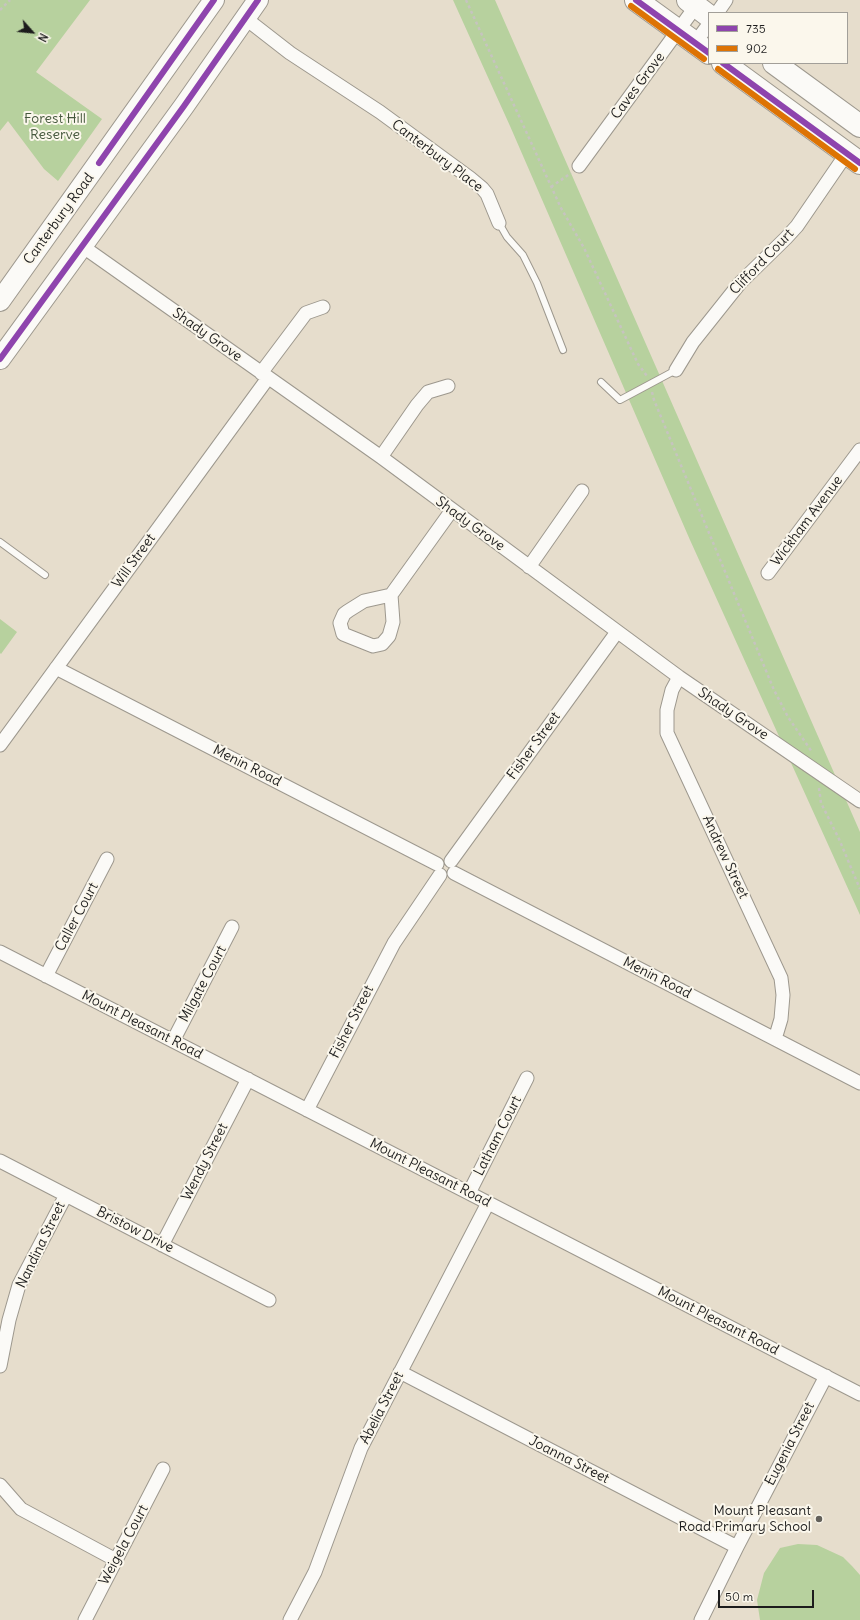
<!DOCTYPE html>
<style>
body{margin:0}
#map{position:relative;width:860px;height:1620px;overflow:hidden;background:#e6ddcc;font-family:Delius,sans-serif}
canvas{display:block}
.legend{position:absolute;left:708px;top:12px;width:140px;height:52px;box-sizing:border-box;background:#fbf7ec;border:1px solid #a29f99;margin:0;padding:5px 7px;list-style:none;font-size:12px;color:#1c1c1c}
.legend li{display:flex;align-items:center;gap:8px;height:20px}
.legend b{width:20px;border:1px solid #a29f99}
.north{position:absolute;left:12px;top:12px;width:40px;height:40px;-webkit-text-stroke:3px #fbf7ec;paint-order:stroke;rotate:117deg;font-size:11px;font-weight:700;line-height:16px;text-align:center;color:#1c1c1c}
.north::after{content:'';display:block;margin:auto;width:14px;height:18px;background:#1c1c1c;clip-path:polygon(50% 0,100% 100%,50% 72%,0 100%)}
.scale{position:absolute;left:718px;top:1590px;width:96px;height:18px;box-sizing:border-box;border:2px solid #1c1c1c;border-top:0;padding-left:5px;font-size:12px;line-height:14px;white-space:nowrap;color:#1c1c1c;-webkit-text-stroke:3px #fbf7ec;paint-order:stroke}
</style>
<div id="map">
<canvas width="860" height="1620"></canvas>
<ul class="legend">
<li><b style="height:5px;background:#8e44ad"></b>735</li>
<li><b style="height:5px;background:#dd7304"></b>902</li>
</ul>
<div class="north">N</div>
<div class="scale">50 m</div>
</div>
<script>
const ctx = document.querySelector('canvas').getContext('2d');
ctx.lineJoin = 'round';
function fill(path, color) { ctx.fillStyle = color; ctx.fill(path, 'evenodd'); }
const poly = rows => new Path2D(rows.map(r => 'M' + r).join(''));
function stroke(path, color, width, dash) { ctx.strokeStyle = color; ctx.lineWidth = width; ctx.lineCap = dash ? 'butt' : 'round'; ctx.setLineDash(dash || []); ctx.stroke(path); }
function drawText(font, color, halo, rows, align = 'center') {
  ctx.font = font + ' Delius,sans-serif'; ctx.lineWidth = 4; ctx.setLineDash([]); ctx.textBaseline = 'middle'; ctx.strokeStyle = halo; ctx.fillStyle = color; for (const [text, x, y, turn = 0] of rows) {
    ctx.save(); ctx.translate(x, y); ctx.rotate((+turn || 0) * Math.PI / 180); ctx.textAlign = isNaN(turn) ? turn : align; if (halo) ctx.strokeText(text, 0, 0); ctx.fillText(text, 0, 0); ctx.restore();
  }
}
fill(poly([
 [0,0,90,0,36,72,102,119,58,181,44,169,8,121,0,131],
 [453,0,495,0,860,832,860,915,690,540,510,126],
 [0,619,17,632,1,654,0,653],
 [798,1544,817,1545,843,1557,852,1566,860,1575,860,1620,760,1620,757,1600,764,1573,780,1548]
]), '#b7d19e');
const lane = poly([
 [499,223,507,237,523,255,537,283,563,350],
 [601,382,620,400,676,370],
 [0,542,45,575]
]);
const street = poly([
 [717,13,726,0],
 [245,18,290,53,380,112,470,178,482,188,487,194,499,223],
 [695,43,709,24],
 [579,166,696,6],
 [82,246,381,457,679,677,860,801],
 [676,370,693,342,740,283,786,238,797,226,847,153],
 [261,373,306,313,323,307],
 [381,457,417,405,428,392,448,386],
 [529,567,582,491],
 [768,573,860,450],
 [391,595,364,601,348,611,344,614,340,623,343,634,373,646,382,644,389,636,393,622,391,595,452,510],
 [56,668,437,864],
 [679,677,672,690,667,710,667,733,781,978,783,995,781,1019,775,1039],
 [0,745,268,378],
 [451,861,617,632],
 [454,873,860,1083],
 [0,952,860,1394],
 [46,976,107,859],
 [173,1041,232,927],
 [307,1110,394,943,440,875],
 [0,1161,269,1300],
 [469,1193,527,1078],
 [162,1245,248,1079],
 [0,1366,9,1320,19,1285,66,1195],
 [400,1372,737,1547],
 [0,1485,21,1509,116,1560],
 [85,1620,163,1469],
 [290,1620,315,1572,361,1448,488,1203],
 [701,1620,737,1547,826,1376]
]);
const primary = poly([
 [0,301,214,0],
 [0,359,184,106,258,0]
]);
const highway = poly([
 [636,0,709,53],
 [688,0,709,16],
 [723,63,860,163],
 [774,63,860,126]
]);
stroke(lane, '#9d988e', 8);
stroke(street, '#9d988e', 15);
stroke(primary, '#9d988e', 22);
stroke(highway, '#9d988e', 24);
stroke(poly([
 [466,0,561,208,584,248,638,364,647,376],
 [0,10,10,0],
 [551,187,571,173],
 [652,392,654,400,774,690,788,717,812,752],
 [819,788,821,803,839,839,860,889]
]), '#c6c4bf', 2.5, [3, 3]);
stroke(lane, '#fbfaf7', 6);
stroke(street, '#fbfaf7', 13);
stroke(primary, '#fbfaf7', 20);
stroke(highway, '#fbfaf7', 22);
stroke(poly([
 [636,0,709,53],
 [723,63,860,163],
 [99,163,214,0],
 [0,359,184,106,258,0]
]), '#8e44ad', 6);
stroke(poly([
 [631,6,704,59],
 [718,69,855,169]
]), '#dd7304', 6);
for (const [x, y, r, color] of [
 [819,1519,4,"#63605a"]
]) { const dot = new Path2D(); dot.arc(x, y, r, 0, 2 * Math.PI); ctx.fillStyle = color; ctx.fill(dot); stroke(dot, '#fbf7ec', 1.5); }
drawText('14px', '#1c1c1c', '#fbf7ec', [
 ["Caves Grove",638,86,-53],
 ["Canterbury Place",437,156,37],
 ["Canterbury Road",59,219,-54],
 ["Clifford Court",762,262,-46],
 ["Shady Grove",207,335,35],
 ["Wickham Avenue",807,521,-53],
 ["Shady Grove",470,524,36],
 ["Will Street",134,561,-54],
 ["Shady Grove",733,714,34],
 ["Fisher Street",534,746,-54],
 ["Menin Road",247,766,27],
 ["Andrew Street",725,857,65],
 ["Caller Court",77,917,-62],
 ["Menin Road",657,978,27],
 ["Milgate Court",203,984,-62],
 ["Fisher Street",352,1022,-63],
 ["Mount Pleasant Road",142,1025,27],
 ["Latham Court",498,1136,-63],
 ["Wendy Street",205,1162,-63],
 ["Mount Pleasant Road",430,1173,27],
 ["Bristow Drive",135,1230,27],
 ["Nandina Street",41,1245,-64],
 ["Mount Pleasant Road",718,1321,27],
 ["Abelia Street",382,1408,-63],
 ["Eugenia Street",790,1444,-63],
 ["Joanna Street",569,1460,27],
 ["Weigela Court",124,1545,-62]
]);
drawText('14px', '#45583d', '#fbf7ec', [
 ["Forest Hill",55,119],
 ["Reserve",55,135]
]);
drawText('14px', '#1c1c1c', '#fbf7ec', [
 ["Mount Pleasant",811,1511],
 ["Road Primary School",811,1527]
], 'right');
</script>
